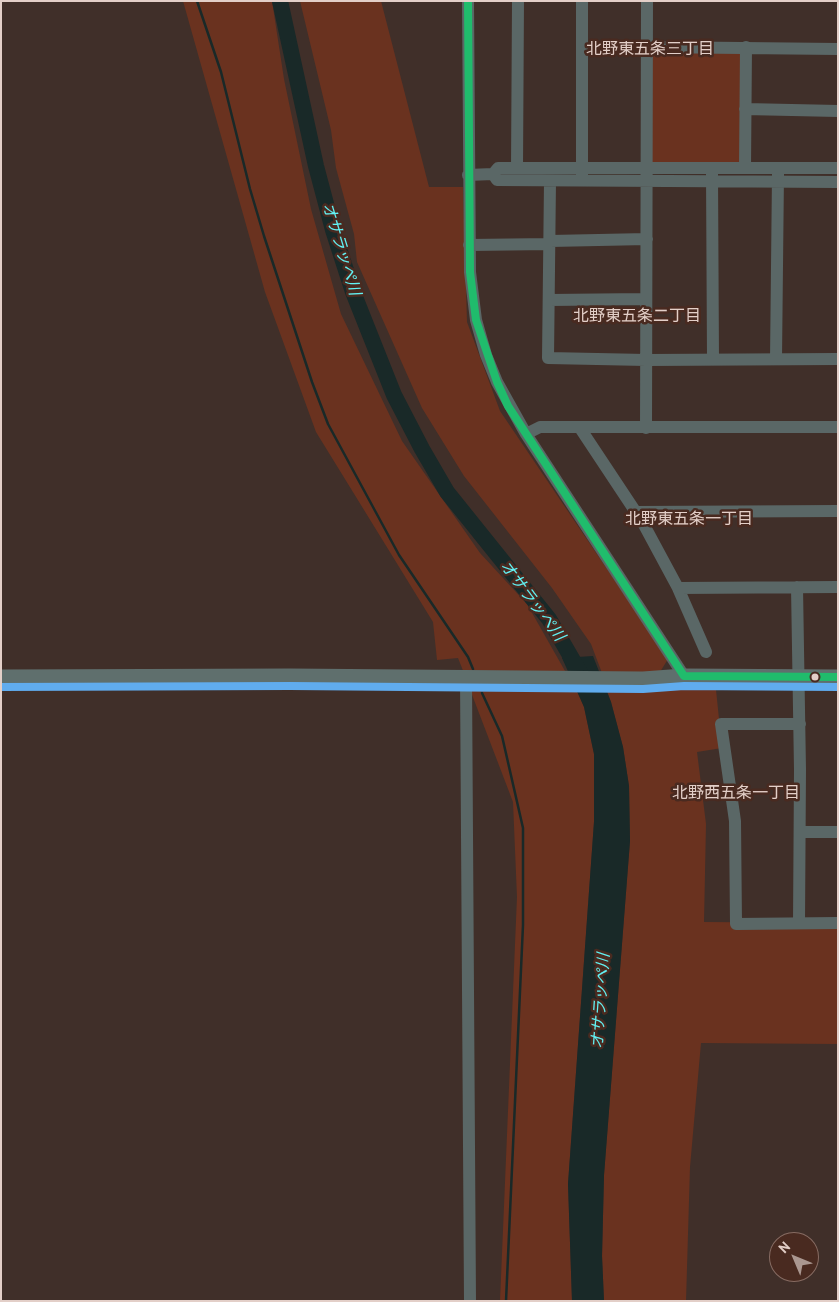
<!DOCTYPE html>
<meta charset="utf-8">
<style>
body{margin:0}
#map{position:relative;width:839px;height:1302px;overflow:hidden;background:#402f29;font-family:"PT Sans",sans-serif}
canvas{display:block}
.frame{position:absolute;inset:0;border:2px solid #e3cfc8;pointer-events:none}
.north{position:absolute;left:769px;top:1232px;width:50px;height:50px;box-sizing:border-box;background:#492a20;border:1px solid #876c63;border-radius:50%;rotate:315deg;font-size:14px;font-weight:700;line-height:20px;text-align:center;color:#e3cfc8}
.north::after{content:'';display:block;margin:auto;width:18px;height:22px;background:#aa9790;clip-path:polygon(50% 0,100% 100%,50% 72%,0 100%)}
</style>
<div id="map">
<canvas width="839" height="1302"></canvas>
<div class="frame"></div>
<div class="north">N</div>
</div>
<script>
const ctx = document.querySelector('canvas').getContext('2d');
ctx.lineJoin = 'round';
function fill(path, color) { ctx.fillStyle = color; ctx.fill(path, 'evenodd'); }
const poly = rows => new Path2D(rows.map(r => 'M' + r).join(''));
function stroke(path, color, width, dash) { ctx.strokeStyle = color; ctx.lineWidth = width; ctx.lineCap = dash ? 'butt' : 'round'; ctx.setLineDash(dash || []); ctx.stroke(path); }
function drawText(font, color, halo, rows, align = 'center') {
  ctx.font = font + ' "PT Sans","Noto Sans JP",sans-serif'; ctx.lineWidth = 5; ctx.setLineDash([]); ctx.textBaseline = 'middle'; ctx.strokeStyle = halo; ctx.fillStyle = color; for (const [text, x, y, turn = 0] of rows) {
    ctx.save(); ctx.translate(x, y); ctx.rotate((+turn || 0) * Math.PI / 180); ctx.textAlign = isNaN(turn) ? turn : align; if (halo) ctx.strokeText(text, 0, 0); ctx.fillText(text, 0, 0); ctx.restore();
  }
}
fill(poly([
 [183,1,272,1,284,79,311,209,341,314,402,441,480,553,527,604,565,671,464,673,458,658,437,660,433,622,316,432,265,292],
 [300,1,381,1,429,187,463,187,467,322,500,411,668,659,660,672,602,673,591,644,552,588,464,476,422,408,357,262,354,234,336,168,331,130],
 [650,50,743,50,741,164,650,164],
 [466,679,573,681,584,707,594,754,594,822,568,1184,572,1301,500,1301,517,897,513,802],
 [715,680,722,748,697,752,706,824,704,922,838,923,838,1044,701,1043,690,1167,686,1301,604,1301,602,1256,604,1175,630,841,629,786,623,747,611,702,604,683]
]), '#6a321f');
fill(poly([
 [593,656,611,702,623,747,629,786,630,841,604,1175,602,1256,604,1301,572,1301,568,1184,594,822,594,754,584,707,562,658]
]), '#192928');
stroke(poly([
 [197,1,221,72,250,189,264,236,312,382,328,424,399,555,468,657,473,669],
 [482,693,502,736,523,828,523,925,506,1301]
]), '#192928', 2.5);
stroke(poly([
 [280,1,316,166,333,230,353,292,394,395,422,449,447,492,549,619,582,676]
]), '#192928', 16);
stroke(poly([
 [468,1,470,272,476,320,486,355,497,382,526,434,684,676],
 [582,1,582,175],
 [646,47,838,49],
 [745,109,838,111],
 [517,168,518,1],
 [745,168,746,47],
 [493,174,498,168,838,168],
 [712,174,713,359],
 [468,175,493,174,497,180,838,182],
 [550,181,548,358,646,360,838,359],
 [550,241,647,239],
 [469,245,550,244],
 [549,300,646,299],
 [776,359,778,174],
 [580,428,643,523,678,588,706,652],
 [646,428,647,1],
 [526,434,540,427,838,427],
 [636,512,838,511],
 [797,587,800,770,799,923],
 [678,588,838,587],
 [466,678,470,1301],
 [800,724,721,724,735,821,736,924,838,923],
 [800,832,838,832]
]), '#5a6766', 12);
stroke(poly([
 [1,677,290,676,643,679,684,676,838,677]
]), '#5f6f6d', 15);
stroke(poly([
 [468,1,470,272,476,320,497,382,508,406,684,676,838,677]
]), '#20bc6c', 8);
stroke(poly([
 [1,687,290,686,643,689,684,686,838,687]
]), '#60acee', 8);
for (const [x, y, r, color] of [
 [815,677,4.5,"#e3cfc8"]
]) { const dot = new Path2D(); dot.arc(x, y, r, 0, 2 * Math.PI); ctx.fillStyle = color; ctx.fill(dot); stroke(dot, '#492a20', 2); }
drawText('16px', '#e3cfc8', '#492a20', [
 ["北野東五条三丁目",650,49],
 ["北野東五条二丁目",637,316],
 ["北野東五条一丁目",689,519],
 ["北野西五条一丁目",736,793]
]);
drawText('italic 16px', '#62f2f4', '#492a20', [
 ["オサラッペ川",341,249,73],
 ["オサラッペ川",532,601,53],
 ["オサラッペ川",601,1001,-86]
]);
</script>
